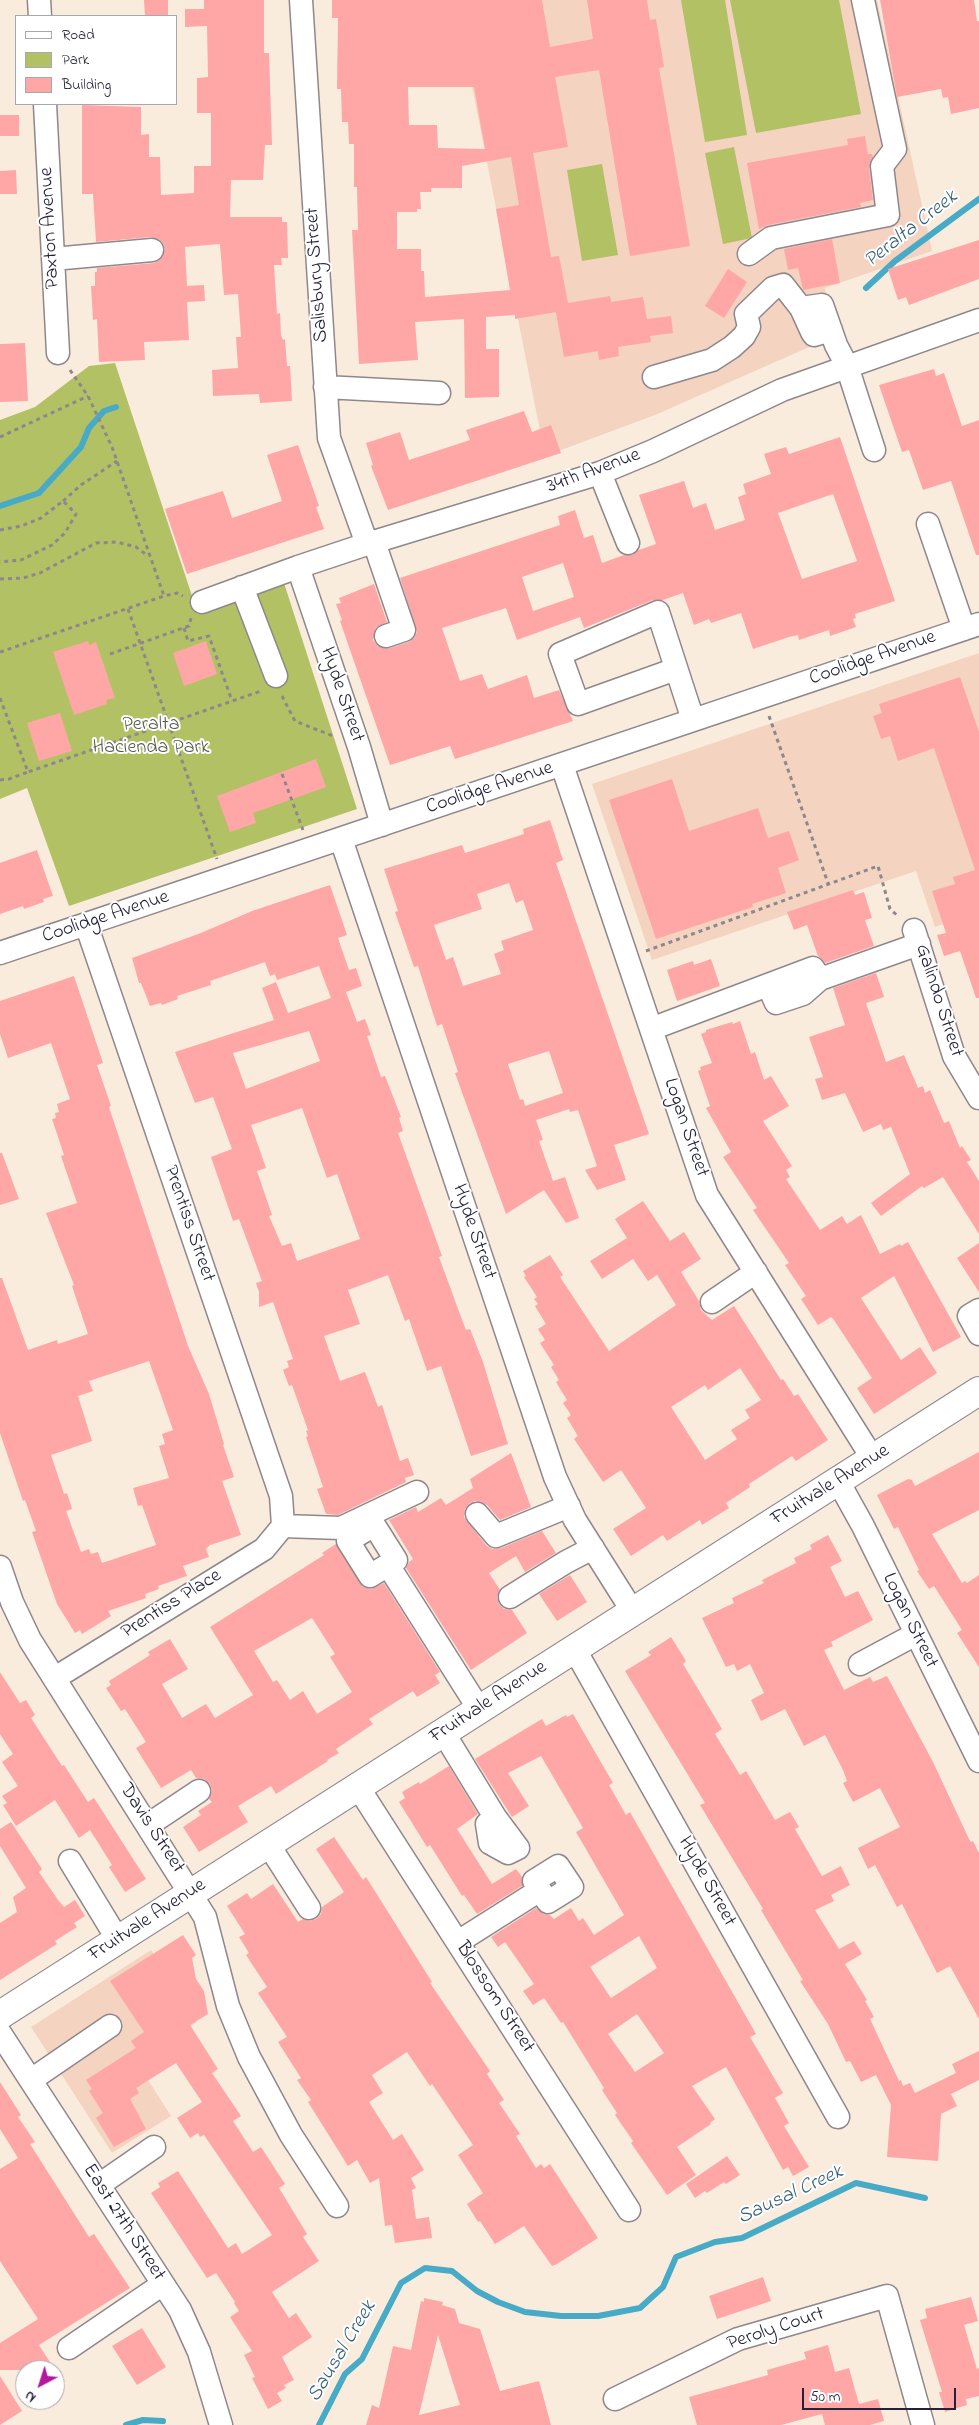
<!DOCTYPE html>
<style>
body{margin:0}
#map{position:relative;width:979px;height:2425px;overflow:hidden;background:#faecdd;font-family:"Indie Flower",sans-serif}
canvas{display:block}
.legend{position:absolute;left:15px;top:15px;width:162px;height:90px;box-sizing:border-box;background:#fff;border:1px solid #a7a7b1;margin:0;padding:6px 9px;list-style:none;font-size:15px;color:#22223b}
.legend li{display:flex;align-items:center;gap:10px;height:25px}
.legend b{width:25px;border:1px solid #a7a7b1}
.north{position:absolute;left:15px;top:2360px;width:50px;height:50px;box-sizing:border-box;background:#fff;border:1px solid #a7a7b1;border-radius:50%;rotate:220deg;font-size:14px;font-weight:700;line-height:20px;text-align:center;color:#22223b}
.north::after{content:'';display:block;margin:auto;width:18px;height:22px;background:#b5179e;clip-path:polygon(50% 0,100% 100%,50% 72%,0 100%)}
.scale{position:absolute;left:802px;top:2388px;width:154px;height:22px;box-sizing:border-box;border:2px solid #22223b;border-top:0;padding-left:6px;font-size:15px;line-height:18px;white-space:nowrap;color:#22223b;-webkit-text-stroke:4px #fff;paint-order:stroke}
</style>
<div id="map">
<canvas width="979" height="2425"></canvas>
<ul class="legend">
<li><b style="height:6px;background:#fff"></b>Road</li>
<li><b style="height:14px;background:#b2c164"></b>Park</li>
<li><b style="height:14px;background:#fea7a6"></b>Building</li>
</ul>
<div class="north">N</div>
<div class="scale">50 m</div>
</div>
<script>
const ctx = document.querySelector('canvas').getContext('2d');
ctx.lineJoin = 'round';
function fill(path, color) { ctx.fillStyle = color; ctx.fill(path, 'evenodd'); }
const poly = rows => new Path2D(rows.map(r => 'M' + r).join(''));
function stroke(path, color, width, dash) { ctx.strokeStyle = color; ctx.lineWidth = width; ctx.lineCap = dash ? 'butt' : 'round'; ctx.setLineDash(dash || []); ctx.stroke(path); }
function drawText(font, color, halo, rows, align = 'center') {
  ctx.font = font + ' "Indie Flower",sans-serif'; ctx.lineWidth = 4; ctx.setLineDash([]); ctx.textBaseline = 'middle'; ctx.strokeStyle = halo; ctx.fillStyle = color; for (const [text, x, y, turn = 0] of rows) {
    ctx.save(); ctx.translate(x, y); ctx.rotate((+turn || 0) * Math.PI / 180); ctx.textAlign = isNaN(turn) ? turn : align; if (halo) ctx.strokeText(text, 0, 0); ctx.fillText(text, 0, 0); ctx.restore();
  }
}
fill(poly([
 [455,0,877,0,932,251,825,288,832,337,655,415,545,456],
 [979,653,979,912,935,927,916,871,652,960,592,784],
 [151,1950,197,2022,136,2061,171,2116,112,2153,31,2027]
]), '#f4d3c0');
fill(poly([
 [681,0,725,0,747,135,705,142],
 [730,0,839,0,861,114,756,133],
 [734,147,752,238,723,244,705,153],
 [602,164,618,255,582,261,567,170],
 [115,363,198,614,284,583,357,809,69,906,27,788,0,799,0,420,35,407,89,366]
]), '#b2c164');
stroke(poly([
 [866,288,895,261,979,199],
 [0,506,39,493,81,447,89,428,104,411,116,407],
 [126,2425,143,2420,163,2421],
 [319,2425,345,2374,362,2359,401,2283,425,2268,452,2271,477,2291,498,2302,525,2312,561,2316,598,2316,640,2308,663,2287,676,2257,715,2242,742,2238,856,2183,925,2198]
]), '#47abc7', 6);
fill(poly([
 [144,0,168,0,168,16,145,16],
 [204,0,264,0,264,53,269,53,272,145,265,145,263,180,231,180,230,217,282,217,282,222,287,222,288,258,281,258,282,265,274,265,277,314,280,313,281,335,283,340,285,339,287,366,290,366,292,401,260,403,259,394,213,396,212,370,238,368,236,337,241,337,238,294,224,295,220,244,185,247,187,286,204,285,205,301,187,302,189,340,144,342,145,360,99,362,97,319,93,320,91,286,95,286,95,272,97,272,97,268,154,263,160,260,165,249,162,242,151,237,96,242,93,194,82,194,82,105,141,107,141,135,149,134,149,157,160,157,161,195,194,193,194,166,211,166,211,113,197,113,197,78,208,77,207,26,185,27,185,9,204,9],
 [332,0,542,0,550,47,593,39,587,0,647,0,650,20,656,19,664,67,659,68,690,246,630,256,599,70,555,77,568,147,533,153,551,257,559,256,568,303,610,296,611,302,643,297,647,319,671,316,673,333,650,336,651,342,618,347,619,356,599,360,598,351,564,357,556,312,515,319,515,315,486,317,486,349,499,349,499,397,465,398,464,319,415,322,418,360,359,364,352,230,358,230,357,187,354,187,354,144,349,144,348,122,342,122,341,89,337,89,337,86,338,18,332,18],
 [408,87,474,87,485,149,438,148,437,125,409,125],
 [511,157,519,205,496,209,510,290,425,297,424,271,421,271,421,249,397,249,397,212,417,212,417,209,421,209,420,192,431,192,431,188,462,188,462,166],
 [880,0,974,0,977,21,979,21,979,108,951,114,948,97,943,98,941,89,897,97],
 [0,115,19,115,19,136,0,136],
 [865,136,868,154,872,154,873,157,869,168,873,200,860,203,861,207,768,225,759,229,747,163,848,145,847,139],
 [16,170,17,194,0,194,0,171],
 [832,239,840,283,803,290,798,268,788,270,784,249],
 [979,240,979,279,909,305,906,297,898,300,888,269],
 [728,269,747,282,724,318,705,306],
 [25,343,28,401,0,402,0,344],
 [934,369,936,376,944,373,962,426,979,420,979,555,976,555,951,481,923,490,909,450,902,452,879,385],
 [524,411,532,432,551,425,561,453,388,510,371,466,373,465,366,443,400,432,409,460,470,440,466,430],
 [840,437,895,601,855,614,856,618,853,619,856,627,830,636,829,630,799,640,798,635,789,637,753,649,741,613,711,623,709,619,694,625,683,593,663,600,653,600,584,628,580,617,517,640,506,608,442,628,460,681,482,674,488,689,527,675,534,698,559,690,573,721,455,759,450,746,390,765,340,621,342,620,336,604,341,603,339,598,374,584,387,622,376,628,373,640,378,646,390,648,409,642,414,638,417,632,400,578,560,525,558,516,575,510,584,538,593,535,602,563,624,555,632,555,639,550,656,544,639,495,684,481,693,508,706,503,715,530,745,520,738,497,746,494,743,484,771,474,764,454,786,447,789,454],
 [833,494,857,561,802,579,778,513],
 [563,563,574,597,533,611,522,577],
 [298,445,319,506,316,507,324,529,187,574,165,509,223,491,232,518,282,501,267,455],
 [88,641,89,645,96,642,115,698,106,700,107,704,74,715,53,652],
 [206,641,217,674,184,686,173,653],
 [960,677,979,732,979,998,976,998,960,951,944,956,937,935,946,933,932,891,955,884,953,877,975,870,934,748,898,761,890,736,881,739,873,716,882,713,879,704],
 [60,713,72,751,39,761,27,723],
 [316,759,326,787,253,813,256,823,230,832,217,796],
 [672,779,689,831,758,808,768,838,789,831,799,860,778,868,786,893,752,904,753,907,656,939,609,800],
 [550,820,563,860,556,863,649,1134,614,1145,626,1180,597,1190,585,1170,597,1166,578,1110,570,1112,569,1109,536,1120,543,1140,539,1141,553,1181,565,1177,579,1218,566,1223,544,1190,506,1214,455,1073,458,1072,442,1024,437,1026,418,966,414,967,395,912,398,911,384,869,462,845,465,853,524,834,523,829],
 [509,883,516,903,523,900,533,930,501,941,504,950,494,954,501,974,463,986,453,957,446,960,434,925,482,909,477,894],
 [549,1051,563,1093,525,1106,523,1099,520,1100,508,1064],
 [37,850,53,896,43,899,44,902,24,909,23,906,0,914,0,863],
 [330,885,347,935,338,938,349,970,356,968,362,986,346,992,357,1022,365,1019,371,1035,367,1036,381,1077,385,1076,401,1117,399,1118,403,1131,398,1133,442,1256,439,1257,461,1317,466,1330,470,1329,483,1362,508,1444,471,1456,441,1366,427,1371,409,1319,405,1321,388,1275,348,1290,360,1324,324,1336,340,1381,365,1372,378,1407,382,1405,400,1461,408,1458,414,1475,405,1478,406,1482,338,1515,326,1514,317,1489,323,1487,306,1437,308,1436,306,1431,308,1430,292,1385,289,1386,283,1370,289,1367,287,1361,293,1359,273,1302,259,1307,259,1292,256,1283,262,1281,239,1219,233,1221,211,1157,232,1149,213,1097,195,1103,175,1052,274,1020,262,988,276,982,288,1013,331,998,319,966,277,980,275,974,270,976,265,962,210,981,211,985,177,996,178,999,162,1005,161,1003,150,1006,141,983,139,983,132,958,201,933,252,911],
 [309,1031,320,1061,246,1089,233,1053],
 [302,1108,327,1178,337,1174,360,1239,297,1261,291,1243,282,1246,269,1216,272,1215,257,1171,266,1168,251,1125],
 [853,890,855,895,864,892,872,918,865,920,874,946,825,963,818,956,807,925,794,930,787,912],
 [711,959,720,986,677,1001,667,970,693,961,694,965],
 [876,973,884,997,866,1003,886,1062,904,1055,918,1088,923,1086,925,1093,930,1090,944,1123,949,1121,960,1148,962,1146,971,1160,967,1162,979,1181,979,1234,943,1177,924,1188,922,1186,881,1216,871,1203,910,1174,891,1127,883,1130,881,1124,863,1132,845,1093,822,1100,815,1079,823,1077,809,1037,845,1025,833,988],
 [74,976,103,1063,97,1065,111,1106,109,1107,188,1346,209,1394,224,1444,223,1445,234,1477,222,1481,241,1535,210,1545,206,1549,209,1557,183,1566,187,1576,158,1586,159,1589,145,1594,146,1598,108,1611,111,1616,82,1634,80,1630,75,1633,57,1604,32,1532,36,1531,25,1500,23,1501,0,1433,0,1278,2,1278,28,1350,57,1340,58,1344,88,1334,72,1286,74,1285,46,1213,77,1203,61,1156,64,1155,52,1119,56,1118,55,1113,59,1112,57,1104,70,1099,51,1043,8,1058,0,1034,0,1001],
 [149,1361,173,1430,162,1434,165,1444,159,1446,169,1478,133,1488,138,1506,142,1505,156,1545,102,1563,98,1552,91,1554,89,1549,81,1552,66,1511,72,1509,67,1493,64,1494,51,1455,92,1441,78,1396,93,1391,89,1381],
 [740,1021,751,1054,755,1052,764,1080,771,1076,789,1106,763,1121,792,1166,786,1170,790,1177,786,1179,820,1230,842,1216,847,1224,861,1215,880,1254,900,1244,901,1246,908,1242,961,1337,933,1352,894,1276,861,1298,901,1360,920,1347,937,1373,874,1414,857,1388,872,1378,834,1320,831,1317,818,1325,801,1299,806,1296,785,1265,789,1263,753,1210,757,1208,723,1157,731,1152,706,1108,710,1106,698,1071,701,1070,700,1067,712,1063,701,1034,706,1032,706,1030,732,1022,733,1024],
 [0,1153,2,1153,19,1199,0,1205],
 [643,1201,670,1241,684,1232,701,1259,681,1272,699,1301,701,1310,712,1320,734,1306,781,1380,783,1379,794,1396,798,1394,828,1440,796,1461,792,1456,749,1484,750,1487,726,1503,729,1508,702,1525,700,1520,667,1541,663,1535,631,1556,613,1529,646,1508,621,1470,603,1482,574,1439,578,1436,567,1418,571,1415,563,1403,567,1400,556,1382,559,1380,551,1367,554,1365,540,1343,545,1340,538,1329,546,1324,535,1306,538,1304,534,1299,537,1297,524,1277,526,1276,523,1271,550,1255,563,1275,560,1277,609,1351,676,1305,657,1275,648,1281,633,1259,602,1279,590,1261,627,1238,615,1219],
 [740,1368,761,1400,745,1410,750,1418,731,1430,737,1439,705,1460,671,1407,705,1385,708,1390],
 [979,1243,979,1292,957,1258],
 [979,1452,979,1510,932,1534,962,1583,965,1581,967,1583,979,1575,979,1667,957,1633,962,1630,934,1586,929,1589,917,1571,919,1570,898,1527,894,1529,877,1495,908,1479,912,1480,915,1486],
 [511,1453,531,1507,500,1520,487,1505,475,1501,469,1504,465,1509,464,1517,486,1545,492,1549,501,1548,542,1531,556,1553,525,1572,516,1556,489,1573,500,1590,497,1597,499,1604,504,1609,512,1610,527,1633,471,1670,406,1568,409,1562,413,1559,389,1520,416,1507,418,1512,441,1498,446,1505,473,1488,470,1479],
 [828,1535,842,1561,830,1567,845,1597,858,1591,873,1620,831,1642,833,1646,824,1650,844,1690,870,1677,873,1682,887,1676,933,1762,969,1839,971,1842,973,1841,979,1853,979,2019,950,1966,937,1973,902,1904,897,1907,875,1865,868,1869,858,1848,900,1827,880,1788,853,1802,843,1783,847,1781,843,1770,825,1735,804,1746,785,1709,761,1721,751,1700,764,1693,750,1664,737,1671,734,1664,726,1667,702,1618,734,1603,732,1598,764,1583,762,1580,796,1563,794,1558,812,1549,810,1545],
 [336,1544,363,1587,371,1589,384,1583,440,1672,435,1675,440,1683,417,1697,413,1691,369,1719,373,1724,336,1749,339,1753,327,1760,328,1761,276,1794,271,1786,238,1806,248,1822,199,1852,183,1827,201,1815,198,1811,212,1802,209,1799,212,1791,210,1784,204,1779,196,1778,191,1770,161,1788,136,1748,146,1742,125,1709,121,1711,106,1688,111,1685,109,1681,150,1655,148,1652,170,1639,188,1669,162,1684,182,1718,206,1704,215,1718,253,1695,210,1627,324,1555,322,1553],
 [312,1618,335,1654,330,1657,352,1692,317,1714,303,1691,290,1700,277,1680,273,1682,254,1651],
 [570,1575,587,1602,557,1621,539,1594],
 [671,1637,686,1661,683,1664,722,1729,715,1734,740,1775,746,1771,775,1820,790,1812,799,1827,795,1829,822,1876,841,1866,850,1885,831,1895,834,1901,815,1910,839,1949,854,1941,862,1954,845,1964,867,2000,865,2001,874,2017,870,2019,899,2081,901,2080,903,2086,910,2083,915,2093,956,2073,952,2064,979,2051,979,2080,951,2094,957,2106,941,2114,938,2161,887,2157,891,2105,876,2075,861,2082,850,2061,846,2062,828,2024,800,1981,803,1980,761,1910,763,1909,700,1805,705,1803,625,1671,651,1655,648,1652],
 [0,1672,20,1703,26,1700,35,1715,31,1718,62,1766,64,1765,88,1802,94,1798,146,1879,125,1892,109,1867,112,1865,90,1830,79,1838,55,1800,16,1826,3,1805,7,1803,2,1796,18,1786,2,1762,13,1754,0,1734],
 [573,1714,613,1783,609,1785,626,1815,630,1812,756,2034,750,2037,783,2093,775,2098,789,2123,784,2126,809,2167,793,2176,788,2167,783,2170,726,2067,692,2086,715,2119,710,2123,711,2124,677,2147,696,2175,667,2195,631,2143,633,2141,615,2115,617,2113,602,2090,604,2088,563,2022,561,2023,544,1998,533,2005,523,1991,534,1984,505,1942,498,1947,491,1937,536,1908,543,1914,550,1915,554,1919,571,1908,579,1921,583,1918,594,1935,624,1915,576,1832,583,1828,541,1756,508,1773,529,1806,512,1817,475,1759,542,1719,546,1726,566,1715,567,1717],
 [639,1936,657,1968,611,1998,590,1967],
 [637,2014,664,2053,635,2072,608,2034],
 [449,1766,478,1814,457,1829,492,1884,516,1869,522,1877,522,1886,477,1914,464,1895,462,1896,430,1845,427,1847,399,1802,405,1798,402,1792,419,1782,420,1784],
 [11,1822,42,1869,39,1872,58,1900,64,1907,75,1900,85,1916,74,1923,77,1927,55,1941,57,1944,0,1980,0,1923,17,1912,13,1897,26,1888,0,1846,0,1829],
 [334,1837,363,1880,366,1877,432,1982,430,1983,490,2071,487,2074,504,2100,499,2103,520,2134,516,2136,536,2168,541,2164,544,2168,550,2164,598,2238,557,2264,552,2266,524,2226,495,2244,480,2221,478,2222,467,2204,483,2193,458,2155,473,2145,432,2084,430,2086,407,2052,372,2075,383,2093,369,2102,393,2140,402,2134,424,2170,411,2178,416,2188,412,2190,416,2219,429,2217,432,2238,395,2243,392,2225,385,2226,379,2178,370,2183,357,2160,348,2166,308,2102,311,2100,297,2080,301,2078,278,2042,287,2037,258,1993,267,1987,246,1955,249,1953,239,1937,245,1934,227,1906,247,1893,251,1899,273,1884,298,1922,303,1919,309,1921,316,1919,321,1914,322,1907,344,1892,316,1849],
 [183,1935,196,1955,192,1958,196,1979,204,1991,208,2014,190,2025,218,2069,212,2073,241,2116,233,2121,253,2152,261,2147,285,2184,279,2188,307,2234,303,2237,319,2261,272,2292,289,2318,296,2313,312,2337,282,2357,294,2380,284,2385,286,2388,277,2393,282,2401,268,2409,252,2378,255,2377,244,2355,252,2351,230,2317,239,2311,234,2303,235,2302,216,2273,207,2278,151,2193,160,2187,158,2183,178,2171,228,2248,236,2243,242,2254,272,2235,204,2135,200,2137,198,2133,190,2138,177,2118,202,2102,176,2063,136,2088,139,2093,130,2099,146,2129,114,2147,96,2118,103,2113,89,2091,92,2089,86,2080,136,2048,131,2041,144,2032,110,1981],
 [0,2082,21,2115,18,2117,35,2142,30,2144,51,2177,89,2237,94,2234,130,2288,39,2345,55,2370,0,2370,0,2343,38,2319,0,2261,0,2169,18,2158,0,2129],
 [727,2156,740,2175,726,2184,724,2182,707,2193,705,2191,695,2198,686,2184],
 [763,2277,771,2301,717,2319,709,2296],
 [971,2297,978,2321,964,2325,977,2369,979,2368,979,2396,966,2399,967,2405,945,2412,939,2392,942,2392,920,2320,927,2318,925,2309],
 [424,2298,443,2302,442,2305,455,2309,459,2323,480,2329,500,2391,539,2381,551,2425,366,2425,372,2405,379,2408,393,2346,411,2350,421,2301,424,2302],
 [438,2335,460,2405,419,2415],
 [142,2328,166,2367,137,2385,112,2346],
 [828,2345,835,2372,849,2368,859,2404,878,2399,884,2421,870,2425,825,2425,822,2414,781,2425,697,2425,689,2397,768,2375,767,2370,806,2359,804,2352],
 [0,2376,22,2411,0,2425]
]), '#fea7a6');
const minor = poly([
 [39,0,40,16],
 [301,0,329,438,367,544],
 [45,104,58,353],
 [749,254,771,238,888,215,882,166,895,149,863,0],
 [53,259,152,250],
 [801,308,822,305,836,345,847,366,874,450],
 [654,377,712,360,732,347,744,336,749,327,746,314,773,288,783,285,801,308,812,332,814,335,831,330],
 [325,387,439,393],
 [600,473,628,543],
 [928,524,964,629],
 [374,542,404,630,386,636],
 [298,567,359,747,382,825],
 [242,587,276,676],
 [202,602,298,567,367,544,600,473,653,451,782,390,979,320],
 [676,669,578,704,560,654,658,612,693,720],
 [562,765,707,1195,873,1459],
 [341,839,555,1477,575,1520,633,1612],
 [86,924,281,1496,283,1526],
 [914,930,954,1056,979,1098],
 [0,953,979,624],
 [768,985,776,1003,803,994,820,979],
 [651,1029,813,968,820,979,919,944],
 [712,1302,756,1272],
 [979,1310,969,1316,979,1334],
 [838,1481,863,1526,979,1761],
 [477,1514,496,1536,569,1506],
 [283,1526,341,1528,417,1492],
 [388,1565,370,1576,348,1541,374,1525,396,1560,388,1565,479,1709],
 [0,1567,12,1602,30,1640,205,1917,228,2006,249,2057,291,2135,337,2206],
 [510,1597,566,1562,593,1548],
 [574,1648,838,2117],
 [860,1664,916,1634],
 [55,1678,264,1549,283,1526],
 [443,1732,495,1817,487,1824,490,1843,508,1853,518,1848,495,1817],
 [358,1787,629,2210],
 [148,1825,199,1791],
 [268,1844,309,1908],
 [70,1861,118,1940],
 [458,1942,540,1890,548,1902,572,1887,558,1866,534,1881,540,1890],
 [0,2033,180,2310,199,2352,221,2425],
 [31,2080,110,2026],
 [99,2185,154,2147],
 [69,2348,163,2284],
 [615,2399,738,2339,887,2296,923,2425]
]);
const major = poly([
 [0,2015,979,1391]
]);
stroke(minor, '#8e878c', 25);
stroke(major, '#8e878c', 30);
stroke(poly([
 [70,370,88,396,112,447,164,596],
 [0,437,88,396],
 [63,501,81,485,117,461],
 [0,530,21,526,41,518,63,501,76,514,65,533,52,545,21,560,0,562],
 [0,579,23,578,40,573,96,543,117,542,136,547,148,556],
 [128,609,217,859],
 [184,628,188,641,209,636,232,701],
 [0,652,164,596,177,593,183,596],
 [110,654,189,626,191,618],
 [282,696,295,721,333,736],
 [0,698,28,772,261,691],
 [769,716,828,883],
 [282,774,303,830],
 [0,780,9,779,28,772],
 [646,951,878,866,890,909,899,917]
]), '#8e878c', 3, [4, 4]);
stroke(minor, '#fff', 22);
stroke(major, '#fff', 28);
drawText('20px', '#22223b', '#fff', [
 ["Paxton Avenue",51,228,-93],
 ["Salisbury Street",318,275,-94],
 ["34th Avenue",594,472,-20],
 ["Coolidge Avenue",873,659,-19],
 ["Hyde Street",341,695,71],
 ["Coolidge Avenue",490,789,-18],
 ["Coolidge Avenue",106,918,-18],
 ["Galindo Street",938,1001,72],
 ["Logan Street",685,1128,71],
 ["Prentiss Street",188,1224,71],
 ["Hyde Street",473,1232,71],
 ["Fruitvale Avenue",831,1486,-32],
 ["Prentiss Place",172,1605,-32],
 ["Logan Street",909,1621,64],
 ["Fruitvale Avenue",489,1703,-33],
 ["Davis Street",151,1829,57],
 ["Hyde Street",706,1882,61],
 ["Fruitvale Avenue",148,1921,-33],
 ["Blossom Street",494,1998,57],
 ["East 27th Street",123,2223,57],
 ["Peroly Court",776,2330,-18]
]);
drawText('20px', '#545a49', '#fff', [
 ["Peralta",151,726],
 ["Hacienda Park",151,749]
]);
drawText('italic 21px', '#33607a', '#fff', [
 ["Peralta Creek",912,230,-38],
 ["Sausal Creek",791,2196,-25],
 ["Sausal Creek",343,2352,-59]
]);
</script>
